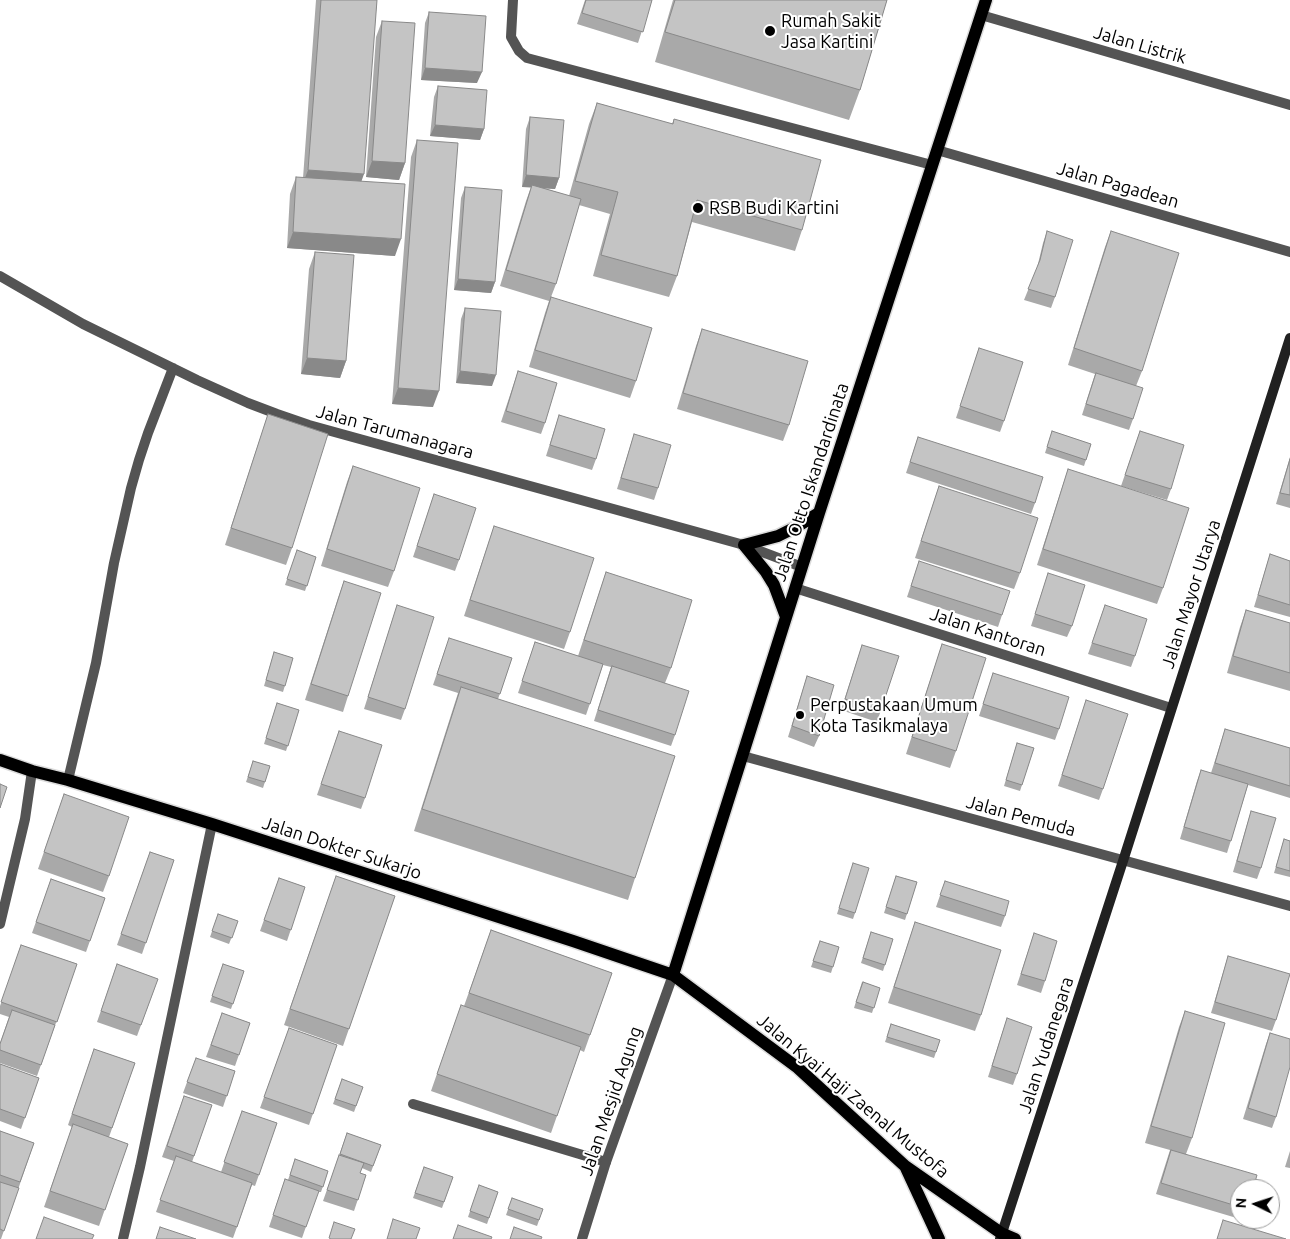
<!DOCTYPE html>
<style>
body{margin:0}
#map{position:relative;width:1290px;height:1239px;overflow:hidden;background:#fff;font-family:Ubuntu,sans-serif}
canvas{display:block}
.north{position:absolute;left:1230px;top:1179px;width:50px;height:50px;box-sizing:border-box;background:#fff;border:1px solid #999;border-radius:50%;rotate:274deg;font-size:14px;font-weight:700;line-height:20px;text-align:center;color:#000}
.north::after{content:'';display:block;margin:auto;width:18px;height:22px;background:#000;clip-path:polygon(50% 0,100% 100%,50% 72%,0 100%)}
</style>
<div id="map">
<canvas width="1290" height="1239"></canvas>
<div class="north">N</div>
</div>
<script>
const ctx = document.querySelector('canvas').getContext('2d');
ctx.lineJoin = 'round';
const poly = rows => new Path2D(rows.map(r => 'M' + r).join(''));
function stroke(path, color, width, dash) { ctx.strokeStyle = color; ctx.lineWidth = width; ctx.lineCap = dash ? 'butt' : 'round'; ctx.setLineDash(dash || []); ctx.stroke(path); }
function fill(path, color) { ctx.fillStyle = color; ctx.fill(path, 'evenodd'); }
function drawText(font, color, halo, rows, align = 'center') {
  ctx.font = font + ' Ubuntu,sans-serif'; ctx.lineWidth = 4; ctx.setLineDash([]); ctx.textBaseline = 'middle'; ctx.strokeStyle = halo; ctx.fillStyle = color; for (const [text, x, y, turn = 0] of rows) {
    ctx.save(); ctx.translate(x, y); ctx.rotate((+turn || 0) * Math.PI / 180); ctx.textAlign = isNaN(turn) ? turn : align; if (halo) ctx.strokeText(text, 0, 0); ctx.fillText(text, 0, 0); ctx.restore();
  }
}
const primary = poly([
 [786,617,774,585,766,572,744,545,778,536,796,527,819,513],
 [0,760,32,771,68,780,212,824,573,941,673,975,798,1068,905,1166,1001,1233,1015,1239],
 [673,975,819,513,986,0],
 [906,1168,939,1239]
]);
stroke(primary, '#dbdbdb', 15);
stroke(poly([
 [413,1104,606,1162]
]), '#545454', 10);
stroke(poly([
 [513,0,511,37,519,51,527,58,932,165],
 [981,15,1290,105],
 [937,150,1290,252],
 [0,276,83,324,197,380,248,403,277,414,309,425,744,545,802,567],
 [795,588,1171,708],
 [68,780,96,663,114,563,131,488,139,460,148,433,173,368],
 [0,924,25,819,32,771],
 [123,1239,140,1167,212,824]
]), '#545454', 10);
stroke(poly([
 [743,756,1290,906],
 [582,1239,606,1162,673,975]
]), '#545454', 10);
stroke(poly([
 [1000,1239,1123,861,1290,338]
]), '#212121', 10);
stroke(primary, '#000', 12);
fill(poly([
 [316,0,377,0,361,182,395,256,287,248,290,194,296,177,303,178],
 [585,0,652,0,638,43,577,24],
 [673,0,887,0,860,90,849,120,655,62],
 [429,12,477,83,421,80,425,23],
 [382,21,405,163,399,180,366,177,376,37],
 [438,86,484,129,480,140,430,136,434,97],
 [597,103,672,124,674,119,802,230,795,251,692,222,677,276,669,297,593,276,610,214,579,205,556,284,551,297,636,381,630,398,529,367,545,313,549,301,500,286,526,201,531,187,522,187,526,129,530,117,559,178,555,189,544,188,569,196,589,124],
 [417,140,433,407,392,404,411,157],
 [465,187,495,282,491,293,454,290,461,198],
 [1047,231,1055,297,1051,308,1024,300,1037,268,1043,243],
 [1111,231,1142,371,1136,386,1133,419,1129,430,1082,415,1095,374,1068,365,1105,247],
 [315,252,346,361,340,378,301,374,309,269],
 [465,308,492,386,456,383,461,319],
 [702,329,789,425,783,441,677,409,696,346],
 [979,348,1004,421,1000,432,956,418],
 [518,371,545,423,541,434,501,422],
 [268,414,292,548,286,565,225,545],
 [559,415,596,459,592,470,546,456],
 [1052,431,1091,444,1084,466,1045,453],
 [1140,431,1171,489,1167,500,1121,486],
 [634,434,658,488,654,500,617,489],
 [918,437,1035,503,1031,514,906,473],
 [1290,457,1290,508,1276,504],
 [353,466,394,571,388,587,321,566,347,482],
 [1068,469,1163,588,1157,604,1037,565],
 [939,486,1020,573,1014,589,915,558],
 [434,494,459,560,455,571,413,557],
 [494,526,570,632,564,649,464,616],
 [297,550,316,557,305,591,285,585],
 [1270,554,1290,561,1290,617,1254,607],
 [919,561,1002,615,998,627,907,597],
 [606,572,671,668,665,683,675,735,671,746,594,721,611,667,603,665,586,715,518,693,535,642,578,656],
 [1048,573,1072,626,1067,637,1031,626],
 [344,581,348,696,343,712,305,700,338,598],
 [397,605,405,709,401,720,364,709],
 [1105,605,1135,656,1131,667,1088,654],
 [1246,610,1290,623,1290,691,1227,673,1240,627],
 [942,644,956,751,950,768,906,754],
 [862,645,881,710,877,722,841,710],
 [445,650,512,658,498,699,635,878,628,900,414,831,458,693,433,685],
 [274,652,293,658,283,692,264,686],
 [993,673,1059,729,1055,740,979,716],
 [807,676,819,736,814,747,788,737],
 [1086,700,1103,789,1099,800,1058,786],
 [277,703,299,710,286,751,264,744],
 [1225,729,1290,748,1290,798,1248,785,1227,853,1180,839,1197,781,1201,770,1211,773],
 [339,731,365,798,361,809,317,795],
 [1017,743,1034,748,1020,791,1004,786],
 [253,761,270,766,263,788,246,782],
 [64,794,109,876,103,892,38,869],
 [1251,811,1261,868,1257,879,1233,872],
 [1284,839,1290,841,1290,877,1274,873],
 [150,852,174,860,142,954,117,945],
 [851,869,855,913,853,919,837,914],
 [336,876,395,896,343,1046,284,1025],
 [896,876,917,882,905,920,884,913],
 [279,878,305,887,287,941,260,931],
 [51,879,105,898,86,952,32,933],
 [945,881,1005,916,1001,927,936,907],
 [218,914,238,921,229,944,210,937],
 [915,922,981,1015,975,1031,888,1003],
 [491,930,612,973,584,1052,580,1050,551,1133,431,1091,455,1022,464,1006],
 [871,932,893,939,883,971,861,963],
 [1034,933,1045,981,1041,993,1017,985],
 [820,941,839,947,831,973,811,967],
 [21,945,77,964,37,1076,0,1063,0,1043,9,1017,0,1014,0,1006],
 [1228,956,1276,1020,1272,1031,1211,1013],
 [117,964,158,979,137,1036,97,1022],
 [223,964,244,971,231,1009,210,1002],
 [862,982,880,988,872,1013,854,1008],
 [1185,1011,1192,1138,1186,1154,1240,1189,1240,1219,1156,1194,1170,1150,1145,1143,1179,1027],
 [222,1013,250,1023,235,1066,206,1057],
 [1007,1018,1017,1074,1013,1085,988,1077],
 [891,1024,940,1040,934,1058,885,1042],
 [289,1028,337,1045,309,1125,260,1108],
 [1270,1033,1276,1117,1272,1128,1243,1119,1266,1044],
 [94,1049,135,1063,109,1137,128,1144,99,1226,44,1207,72,1127,68,1125],
 [196,1058,235,1071,223,1107,183,1093],
 [0,1064,39,1078,21,1129,0,1121],
 [342,1079,363,1087,354,1112,333,1104],
 [184,1096,212,1105,192,1162,221,1172,242,1111,277,1123,255,1186,252,1185,233,1238,156,1212,174,1161,162,1157],
 [0,1131,34,1143,1,1239,0,1239],
 [347,1133,381,1145,371,1172,362,1168,360,1173,366,1175,354,1211,323,1201],
 [1290,1151,1290,1168,1285,1167],
 [295,1159,328,1171,321,1192,318,1192,302,1238,269,1227,285,1179,288,1180],
 [424,1167,453,1177,442,1208,413,1198],
 [479,1185,498,1192,487,1224,468,1217],
 [512,1198,543,1209,537,1226,506,1215]
]), '#a9a9a9');
fill(poly([
 [425,68,482,72,477,83,421,80],
 [435,125,484,129,480,140,430,136],
 [372,161,405,163,399,180,366,177],
 [308,170,364,174,358,191,302,186],
 [526,175,559,178,555,189,522,187],
 [293,232,401,239,395,256,287,248],
 [458,279,495,282,491,293,454,290],
 [307,358,346,361,340,378,301,374],
 [460,371,496,375,492,386,456,383],
 [398,388,439,391,433,407,392,404]
]), '#898989');
const building = poly([
 [321,0,377,0,364,174,308,170,321,0],
 [586,0,652,0,643,32,582,13,586,0],
 [675,0,887,0,860,90,665,32,675,0],
 [429,12,486,16,482,72,425,68,429,12],
 [382,21,415,23,405,163,372,161,382,21],
 [438,86,487,90,484,129,435,125,438,86],
 [597,103,673,124,674,119,821,160,802,230,697,200,677,276,601,255,618,192,575,181,597,103],
 [530,117,564,120,559,178,526,175,530,117],
 [417,140,458,143,439,391,398,388,417,140],
 [296,177,405,184,401,239,293,232,296,177],
 [532,185,581,199,556,284,506,270,532,185],
 [465,187,502,190,495,282,458,279,465,187],
 [1047,231,1073,240,1055,297,1028,289,1040,260,1047,231],
 [1111,231,1179,253,1142,371,1074,348,1111,231],
 [315,252,354,255,346,361,307,358,315,252],
 [551,297,652,328,636,381,535,350,551,297],
 [465,308,501,311,496,375,460,371,465,308],
 [702,329,808,361,789,425,683,393,702,329],
 [979,348,1023,362,1004,421,960,406,979,348],
 [518,371,557,383,545,423,506,411,518,371],
 [1096,373,1143,388,1133,419,1086,404,1096,373],
 [268,414,328,434,292,548,231,528,268,414],
 [559,415,605,429,596,459,550,445,559,415],
 [1052,431,1091,444,1086,460,1047,447,1052,431],
 [1140,431,1184,445,1171,489,1125,475,1140,431],
 [634,434,671,445,658,488,621,478,634,434],
 [918,437,1043,477,1035,503,910,462,918,437],
 [1290,459,1290,495,1280,493,1290,459],
 [353,466,420,488,394,571,327,549,353,466],
 [1068,469,1189,508,1163,588,1043,549,1068,469],
 [939,486,1038,518,1020,573,921,541,939,486],
 [434,494,476,508,459,560,417,546,434,494],
 [494,526,594,558,570,632,470,600,494,526],
 [297,550,316,557,307,586,287,579,297,550],
 [1270,554,1290,561,1290,605,1258,595,1270,554],
 [919,561,1010,591,1002,615,911,586,919,561],
 [606,572,692,600,671,668,584,640,606,572],
 [1048,573,1085,585,1072,626,1035,614,1048,573],
 [344,581,381,593,348,696,311,684,344,581],
 [397,605,434,617,405,709,368,697,397,605],
 [1105,605,1147,619,1135,656,1092,643,1105,605],
 [1246,610,1290,623,1290,673,1233,656,1246,610],
 [449,638,512,658,500,694,437,674,449,638],
 [535,642,603,664,590,704,522,681,535,642],
 [942,644,986,658,956,751,912,737,942,644],
 [862,645,899,656,881,710,845,699,862,645],
 [274,652,293,658,285,686,266,680,274,652],
 [612,666,689,691,675,735,598,710,612,666],
 [993,673,1069,697,1059,729,983,704,993,673],
 [807,676,834,685,819,736,792,726,807,676],
 [461,687,675,756,635,878,422,809,461,687],
 [1086,700,1128,714,1103,789,1062,775,1086,700],
 [277,703,299,710,288,746,266,738,277,703],
 [1225,729,1290,748,1290,786,1215,763,1225,729],
 [339,731,382,745,365,798,321,784,339,731],
 [1017,743,1034,748,1022,785,1006,780,1017,743],
 [253,761,270,766,265,782,248,777,253,761],
 [1201,770,1248,784,1231,841,1184,827,1201,770],
 [0,784,7,787,0,808,0,784],
 [64,794,129,817,109,876,44,852,64,794],
 [1251,811,1276,818,1261,868,1237,861,1251,811],
 [1284,839,1290,841,1290,871,1276,867,1284,839],
 [150,852,174,860,146,943,121,934,150,852],
 [853,863,869,868,855,913,839,908,853,863],
 [336,876,395,896,349,1029,290,1009,336,876],
 [896,876,917,882,907,914,886,907,896,876],
 [279,878,305,887,291,930,264,920,279,878],
 [51,879,105,898,90,941,36,922,51,879],
 [945,881,1009,901,1005,916,940,895,945,881],
 [218,914,238,921,232,938,212,931,218,914],
 [915,922,1001,950,981,1015,894,987,915,922],
 [491,930,612,973,590,1035,469,993,491,930],
 [871,932,893,939,885,965,863,958,871,932],
 [1034,933,1057,941,1045,981,1021,974,1034,933],
 [820,941,839,947,833,967,813,961,820,941],
 [21,945,77,964,57,1022,1,1002,21,945],
 [1228,956,1290,974,1276,1020,1215,1002,1228,956],
 [117,964,158,979,141,1025,101,1011,117,964],
 [223,964,244,971,233,1004,212,996,223,964],
 [863,982,880,988,874,1008,856,1002,863,982],
 [461,1005,581,1047,557,1116,437,1074,461,1005],
 [12,1010,55,1025,41,1065,0,1050,0,1044,12,1010],
 [1185,1011,1225,1023,1192,1138,1151,1126,1185,1011],
 [222,1013,250,1023,239,1055,211,1045,222,1013],
 [1007,1018,1032,1027,1017,1074,992,1066,1007,1018],
 [891,1024,940,1040,936,1052,887,1037,891,1024],
 [289,1028,337,1045,313,1114,264,1097,289,1028],
 [1270,1033,1290,1039,1290,1067,1276,1117,1248,1108,1270,1033],
 [94,1049,135,1063,112,1128,72,1114,94,1049],
 [196,1058,235,1071,227,1096,187,1082,196,1058],
 [0,1064,39,1078,25,1118,0,1109,0,1064],
 [342,1079,363,1087,356,1106,335,1099,342,1079],
 [184,1096,212,1105,194,1156,167,1146,184,1096],
 [242,1111,277,1123,259,1175,224,1162,242,1111],
 [73,1124,128,1144,105,1210,50,1191,73,1124],
 [0,1131,34,1143,20,1182,0,1175,0,1131],
 [347,1133,381,1145,373,1166,340,1154,347,1133],
 [1171,1150,1257,1175,1253,1189,1240,1189,1240,1207,1161,1183,1171,1150],
 [339,1155,364,1163,360,1173,366,1175,358,1200,327,1190,339,1155],
 [176,1156,252,1183,237,1227,160,1200,176,1156],
 [295,1159,328,1171,323,1187,290,1175,295,1159],
 [424,1167,453,1177,444,1202,415,1193,424,1167],
 [285,1179,319,1191,306,1227,273,1215,285,1179],
 [0,1182,19,1188,4,1231,0,1229,0,1182],
 [479,1185,498,1192,489,1218,470,1211,479,1185],
 [512,1198,543,1209,539,1220,508,1209,512,1198],
 [44,1217,94,1235,92,1239,36,1239,44,1217],
 [393,1219,420,1228,416,1239,387,1239,393,1219],
 [1223,1220,1286,1239,1217,1239,1223,1220],
 [334,1222,355,1229,351,1239,331,1239,329,1238,334,1222],
 [458,1225,492,1237,491,1239,453,1239,458,1225],
 [160,1227,196,1239,156,1239,160,1227],
 [514,1227,542,1237,541,1239,510,1239,514,1227]
]);
fill(building, '#c4c4c4');
stroke(building, '#898989', 1);
for (const [x, y, r, color] of [
 [770,31,6,"#000"],
 [698,208,6,"#000"],
 [800,715,5,"#000"]
]) { const dot = new Path2D(); dot.arc(x, y, r, 0, 2 * Math.PI); ctx.fillStyle = color; ctx.fill(dot); stroke(dot, '#fff', 2); }
drawText('18px', '#000', '#fff', [
 ["Rumah Sakit",781,21],
 ["Jasa Kartini",781,42],
 ["RSB Budi Kartini",709,208],
 ["Perpustakaan Umum",810,705],
 ["Kota Tasikmalaya",810,726]
], 'left');
drawText('18px', '#000', '#fff', [
 ["Jalan Listrik",1140,45,16],
 ["Jalan Pagadean",1118,185,16],
 ["Jalan Tarumanagara",395,432,15],
 ["Jalan Otto Iskandardinata",811,482,-72],
 ["Jalan Mayor Utarya",1191,594,-72],
 ["Jalan Kantoran",988,632,18],
 ["Jalan Pemuda",1021,816,15],
 ["Jalan Dokter Sukarjo",342,848,18],
 ["Jalan Yudanegara",1046,1045,-72],
 ["Jalan Kyai Haji Zaenal Mustofa",853,1096,40],
 ["Jalan Mesjid Agung",611,1101,-71]
]);
</script>
